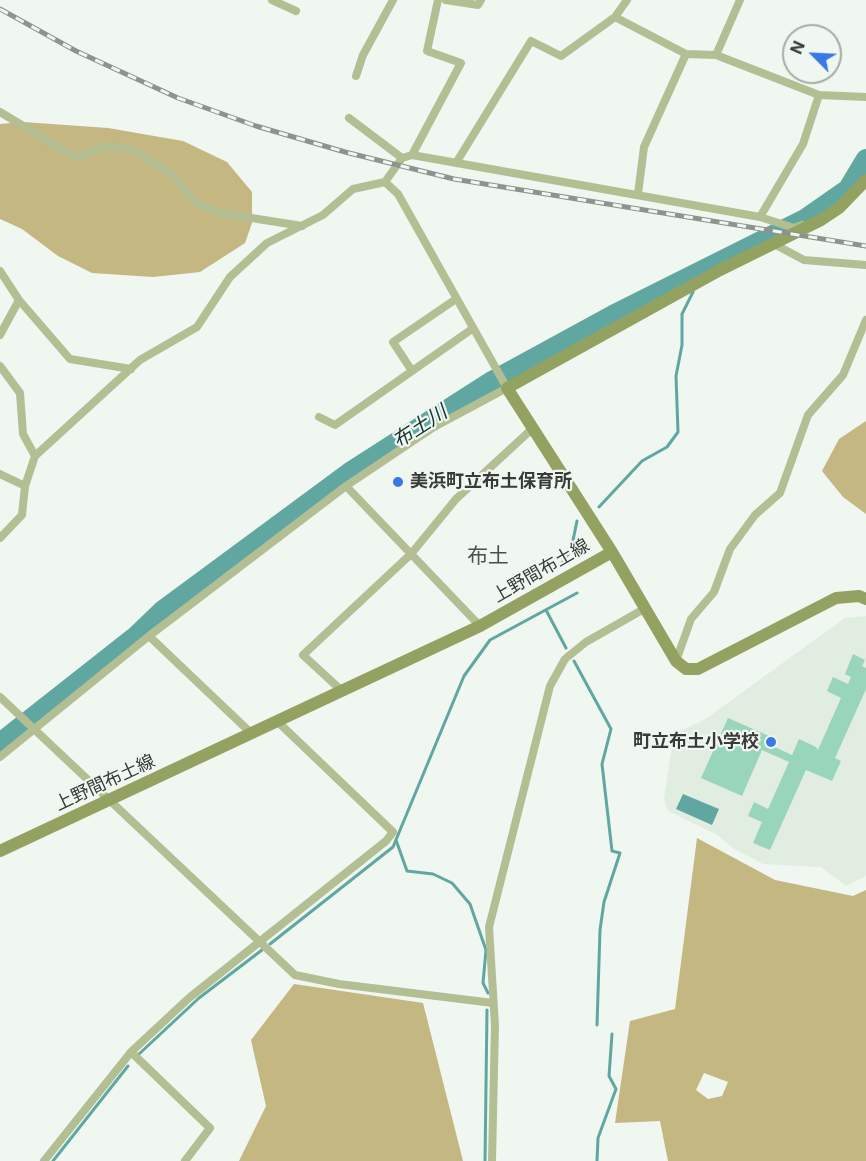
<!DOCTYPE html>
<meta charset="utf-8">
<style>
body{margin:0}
#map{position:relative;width:866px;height:1161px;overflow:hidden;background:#f0f6f0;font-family:Inter,sans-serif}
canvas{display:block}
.north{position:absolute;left:782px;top:24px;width:60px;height:60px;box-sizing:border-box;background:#f0f6f0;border:2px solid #a6aba6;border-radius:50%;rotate:294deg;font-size:16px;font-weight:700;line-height:24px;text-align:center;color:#383b38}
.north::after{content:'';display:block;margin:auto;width:21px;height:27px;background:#3979e7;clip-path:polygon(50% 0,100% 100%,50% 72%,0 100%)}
</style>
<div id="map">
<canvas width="866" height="1161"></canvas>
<div class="north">N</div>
</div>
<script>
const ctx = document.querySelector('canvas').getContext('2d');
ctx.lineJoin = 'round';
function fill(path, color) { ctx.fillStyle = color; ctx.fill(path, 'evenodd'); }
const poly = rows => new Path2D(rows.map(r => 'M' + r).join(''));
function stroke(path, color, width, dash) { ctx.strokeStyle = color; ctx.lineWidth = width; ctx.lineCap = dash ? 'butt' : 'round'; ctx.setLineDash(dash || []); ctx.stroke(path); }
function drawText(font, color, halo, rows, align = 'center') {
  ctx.font = font + ' Inter,"Noto Sans JP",sans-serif'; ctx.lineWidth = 4.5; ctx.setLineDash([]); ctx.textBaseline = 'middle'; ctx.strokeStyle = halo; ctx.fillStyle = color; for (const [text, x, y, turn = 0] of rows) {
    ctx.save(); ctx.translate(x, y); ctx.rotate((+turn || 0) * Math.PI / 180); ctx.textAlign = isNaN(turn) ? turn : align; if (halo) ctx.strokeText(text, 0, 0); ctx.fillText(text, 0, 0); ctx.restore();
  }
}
fill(poly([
 [866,616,866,876,846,886,821,867,763,864,734,849,716,834,668,811,664,799,671,753,680,731,704,720,845,618]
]), '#e1ede0');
fill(poly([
 [23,122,108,128,183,141,227,162,252,192,252,223,245,243,200,272,153,277,92,273,58,256,22,229,0,219,0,124],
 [866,421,866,514,843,497,822,471,839,439],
 [697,838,775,880,853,896,866,890,866,1161,668,1161,660,1121,615,1123,630,1021,675,1009],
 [704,1073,728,1082,722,1096,708,1099,696,1090],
 [294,984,423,1003,463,1161,239,1161,266,1106,251,1040]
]), '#c4b781');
fill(poly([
 [683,794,719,809,712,825,676,809]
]), '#60a7a2');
stroke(poly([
 [599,507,642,461,667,447,678,432,676,376,682,345,682,314,693,292],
 [560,566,571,550,577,521],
 [546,610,566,648],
 [574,661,611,729,602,764,612,851,620,853,604,902,600,930,597,1025],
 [396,840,407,871,433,874,452,883,470,904,486,950,483,983,488,993],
 [270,944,393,847,464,676,490,640,577,593],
 [139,1054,199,998,262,950],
 [53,1161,128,1066],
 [485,1161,487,1010],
 [597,1161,598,1138,616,1089,609,1076,612,1034]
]), '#60a7a2', 3);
stroke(poly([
 [0,743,137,635,163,610,350,472,492,381,613,315,805,219,848,189,866,159]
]), '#60a7a2', 20);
fill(poly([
 [853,654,865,660,862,666,866,668,866,689,835,758,841,761,832,781,806,770,770,850,753,843,762,822,748,816,754,802,768,809,789,762,762,750,742,796,701,778,728,718,769,736,766,743,792,755,799,739,816,747,818,750,841,698,827,691,833,677,848,684,851,677,845,674]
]), '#98d5bb');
stroke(poly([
 [272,0,296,11],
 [446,0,478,5,481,0],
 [615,17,686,54,716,55,819,95,866,97],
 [716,55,740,0],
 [356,76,363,55,393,0],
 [0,112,77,158,105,146,134,150,173,175,196,203,220,213,302,226],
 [349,118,402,158],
 [412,155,760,217,794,228,802,225],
 [456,163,531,41,561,56,615,17,627,0],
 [638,194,644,147,686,54],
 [760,217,803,144,819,95],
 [774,244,804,260,866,265],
 [0,271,19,300,70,359,131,369],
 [0,335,19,300],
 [0,366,20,393,23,434,35,456],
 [412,371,393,342,456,299],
 [319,417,335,425,472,329],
 [0,474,25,486],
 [346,486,480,626],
 [0,538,22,515,25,486,35,456,140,360,197,327,230,277,267,243,323,215,353,189,385,182,402,158,412,155,461,63,427,51,438,0],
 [149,636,252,734],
 [676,661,691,619,714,592,730,549,755,515,780,493,808,415,843,375,866,320],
 [342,691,303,655,411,554,456,499,533,428],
 [0,697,295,975,339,984,493,1003],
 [0,757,149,636,346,486,434,427,507,388,398,194,385,182],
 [131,1052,210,1128,185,1161],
 [44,1161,131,1052,189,998,386,841,393,832,278,722],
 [492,1161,495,1026,489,927,550,686,565,659,586,642,644,609]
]), '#b3be93', 8);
stroke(poly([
 [612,552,676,661,686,669,698,669,836,598,859,596,866,599],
 [0,851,480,626,612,552,507,388,720,270,821,220,839,208,866,180]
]), '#94a261', 12);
const rail = poly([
 [0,9,76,51,178,98,256,126,345,152,454,179,866,246]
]);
stroke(rail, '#8e938e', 5);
stroke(rail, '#f0f6f0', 3, [9]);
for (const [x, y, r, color] of [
 [398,482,6,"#3979e7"],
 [771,742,6,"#3979e7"]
]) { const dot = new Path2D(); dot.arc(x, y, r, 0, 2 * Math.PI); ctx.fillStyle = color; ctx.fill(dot); stroke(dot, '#f0f6f0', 2); }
drawText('bold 18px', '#383b38', '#f0f6f0', [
 ["美浜町立布土保育所",410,482],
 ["町立布土小学校",759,742,"right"]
], 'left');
drawText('18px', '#383b38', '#f0f6f0', [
 ["上野間布土線",541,571,-30],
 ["上野間布土線",105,783,-25]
]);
drawText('italic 20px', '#103432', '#f0f6f0', [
 ["布土川",420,427,-33]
]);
drawText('21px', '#4b504b', '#f0f6f0', [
 ["布土",488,557]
]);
</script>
